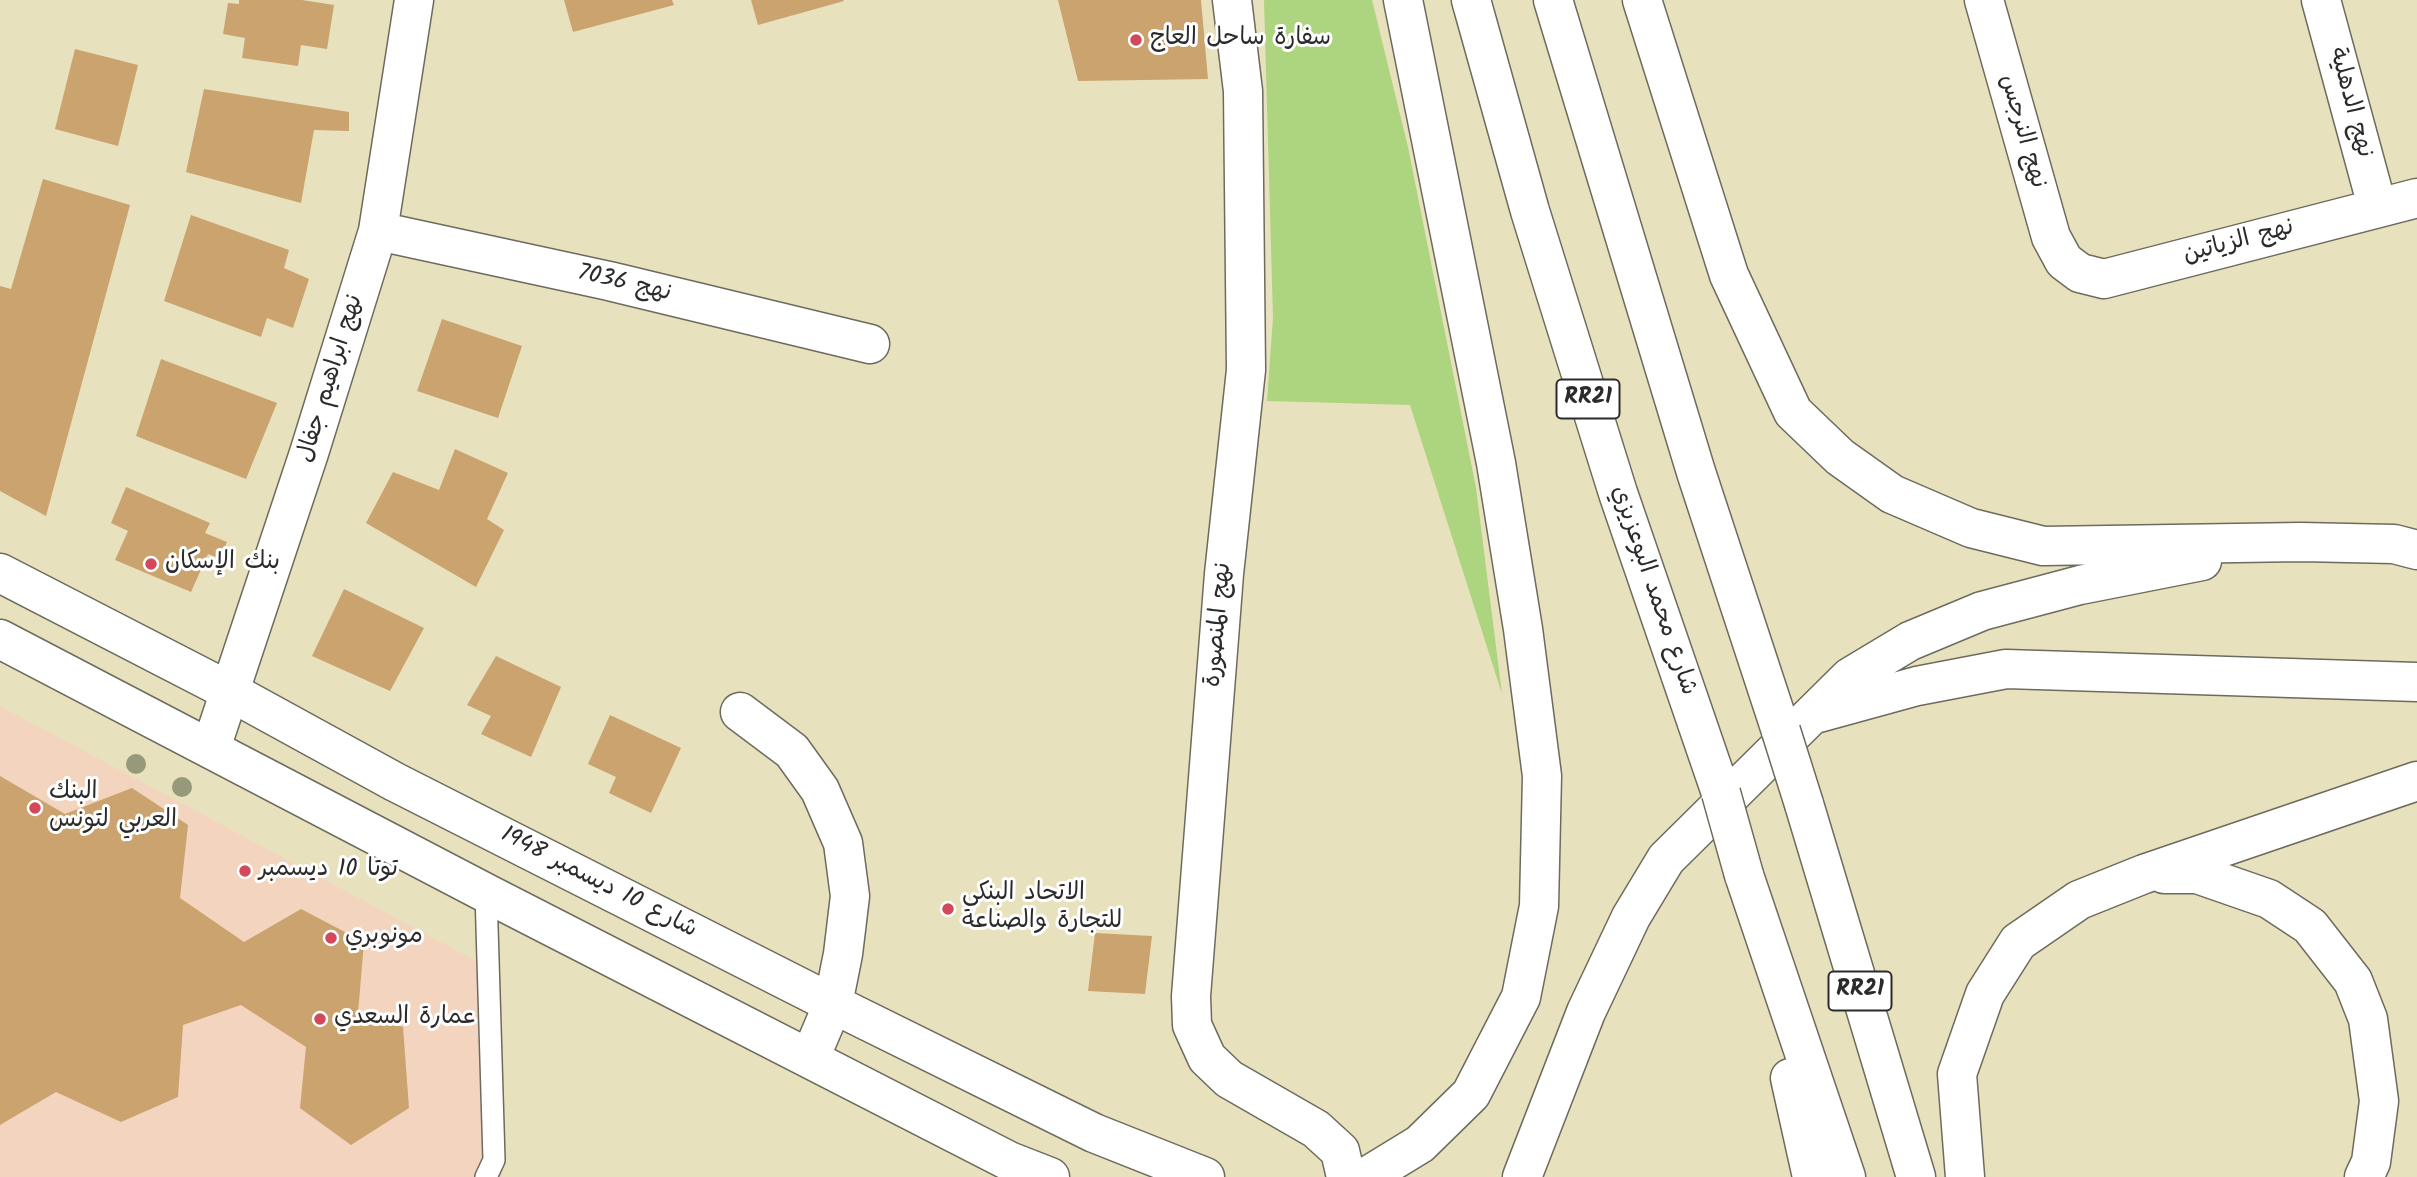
<!DOCTYPE html>
<meta charset="utf-8">
<style>
body{margin:0}
canvas{display:block;background:#e8e1bd}
</style>
<canvas width="2417" height="1177"></canvas>
<script>
const ctx = document.querySelector('canvas').getContext('2d');
ctx.lineJoin = 'round';
function fill(path, color) { ctx.fillStyle = color; ctx.fill(path, 'evenodd'); }
const poly = rows => new Path2D(rows.map(r => 'M' + r).join(''));
function stroke(path, color, width, dash) { ctx.strokeStyle = color; ctx.lineWidth = width; ctx.lineCap = dash ? 'butt' : 'round'; ctx.setLineDash(dash || []); ctx.stroke(path); }
function drawText(font, color, halo, rows, align = 'center') {
  ctx.font = font + ' Kalam,"Playpen Sans Arabic",sans-serif'; ctx.lineWidth = 6; ctx.setLineDash([]); ctx.textBaseline = 'middle'; ctx.strokeStyle = halo; ctx.fillStyle = color; for (const [text, x, y, turn = 0] of rows) {
    ctx.save(); ctx.translate(x, y); ctx.rotate((+turn || 0) * Math.PI / 180); ctx.textAlign = isNaN(turn) ? turn : align; if (halo) ctx.strokeText(text, 0, 0); ctx.fillText(text, 0, 0); ctx.restore();
  }
}
fill(poly([
 [0,706,493,970,502,1177,0,1177]
]), '#f3d4bf');
fill(poly([
 [1264,0,1372,0,1408,147,1476,488,1502,694,1410,405,1267,401,1273,318]
]), '#add47e');
fill(poly([
 [239,0,302,0,334,5,327,49,301,45,298,66,242,58,245,38,223,34,228,3,239,4],
 [564,0,672,0,674,5,573,32],
 [751,0,843,0,844,1,758,25],
 [1058,0,1201,0,1208,79,1078,81],
 [75,49,138,65,118,146,55,129],
 [204,89,349,112,349,131,314,130,301,203,186,172],
 [43,179,130,205,46,516,0,491,0,286,11,289],
 [191,215,289,250,284,268,309,279,293,328,267,318,261,337,164,301],
 [442,319,522,346,498,418,417,391],
 [161,359,277,403,246,479,136,436],
 [455,449,508,473,487,519,504,530,476,587,366,523,393,472,439,490],
 [126,487,210,523,205,533,227,542,220,559,208,554,191,592,115,560,128,531,111,523],
 [344,589,424,628,390,691,312,656],
 [496,656,561,687,531,757,481,734,491,716,467,705],
 [610,715,681,748,651,813,609,793,616,777,588,764],
 [0,776,65,814,132,788,188,825,180,898,244,942,301,909,364,942,358,1013,403,1027,409,1108,351,1145,300,1108,306,1047,241,1005,183,1025,178,1097,121,1122,56,1092,0,1125],
 [1095,933,1152,936,1145,994,1088,991]
]), '#caa36e');
const service = poly([
 [486,893,494,1160,486,1177]
]);
const minor = poly([
 [1232,0,1243,91,1246,370,1224,574,1191,996,1192,1025,1207,1058,1229,1079,1316,1129,1340,1151,1346,1177],
 [1984,0,2051,237,2064,261,2080,273,2104,279,2417,198],
 [2321,0,2377,206],
 [378,231,609,281,870,344],
 [740,712,792,751,820,790,843,843,850,896,843,954,833,1004,810,1058],
 [211,748,309,453,378,231,414,0]
]);
const primary = poly([
 [0,573,229,691,395,782,833,1004,1094,1133,1205,1177],
 [0,639,486,893,1009,1161,1050,1177]
]);
const motorway = poly([
 [1471,0,1530,211,1618,493,1721,793],
 [1553,0,1696,472,1781,731],
 [1642,0,1729,275,1793,412,1840,457,1892,494,1971,528,2043,546,2301,542,2394,544,2417,550],
 [1815,714,1917,686,2006,669,2417,682],
 [1804,804,1916,1177],
 [2164,874,2197,874,2269,899,2310,926,2353,981,2368,1019,2379,1101,2371,1162,2364,1177],
 [1744,875,1846,1177],
 [1790,1078,1812,1177],
 [1366,1177,1420,1144,1471,1094,1521,997,1539,906,1542,776,1523,629,1496,463,1403,0],
 [1522,1177,1586,1012,1631,917,1666,859,1850,677,1910,641,1982,611,2080,585,2202,561],
 [1965,1177,1957,1074,1985,994,2018,942,2079,900,2144,874,2417,781]
]);
stroke(service, '#6d6b5e', 24);
stroke(minor, '#6d6b5e', 41);
stroke(primary, '#6d6b5e', 41);
stroke(motorway, '#6d6b5e', 41);
stroke(service, '#fff', 21);
stroke(minor, '#fff', 38);
stroke(primary, '#fff', 38);
stroke(motorway, '#fff', 38);
const motorwayBridge = poly([
 [1781,731,1804,804],
 [1721,793,1744,875]
]);
stroke(motorwayBridge, '#6d6b5e', 41, []);
stroke(motorwayBridge, '#fff', 38);
ctx.fillStyle = '#96997a';
for (const [x, y] of [
 [136,764],
 [182,787]
]) { ctx.beginPath(); ctx.arc(x, y, 10, 0, 2 * Math.PI); ctx.fill(); }
for (const [x, y, r, color] of [
 [1136,40,7,"#d1495b"],
 [151,564,7,"#d1495b"],
 [35,808,7,"#d1495b"],
 [245,871,7,"#d1495b"],
 [948,909,7,"#d1495b"],
 [331,938,7,"#d1495b"],
 [320,1019,7,"#d1495b"]
]) { const dot = new Path2D(); dot.arc(x, y, r, 0, 2 * Math.PI); ctx.fillStyle = color; ctx.fill(dot); stroke(dot, '#fff', 2.5); }
for (const [x, y, w] of [
 [1588,399,63],
 [1860,991,63]
]) { const box = new Path2D(); box.roundRect(x - w / 2, y - 19.5, w, 39, 5); ctx.fillStyle = '#fff'; ctx.fill(box); stroke(box, '#2b2b2b', 2); }
drawText('bold 23px', '#2b2b2b', null, [
 ["RR21",1588,399],
 ["RR21",1860,991]
]);
drawText('24px', '#2b2b2b', '#fff', [
 ["سفارة ساحل العاج",1150,40],
 ["بنك الإسكان",165,564],
 ["البنك",49,794],
 ["العربي لتونس",49,822],
 ["توتا 10 ديسمبر",259,871],
 ["الاتحاد البنكي",962,895],
 ["للتجارة والصناعة",962,923],
 ["مونوبري",345,938],
 ["عمارة السعدي",334,1019]
], 'left');
drawText('24px', '#2b2b2b', '#fff', [
 ["نهج الدهلية",2349,103,75],
 ["نهج النرجس",2021,132,74],
 ["نهج الزياتين",2239,243,-15],
 ["نهج 7036",624,285,13],
 ["نهج ابراهيم جفال",332,379,-73],
 ["شارع محمد البوعزيزي",1652,591,71],
 ["نهج المنصورة",1220,625,-85],
 ["شارع 10 ديسمبر 1948",598,884,27]
]);
</script>
